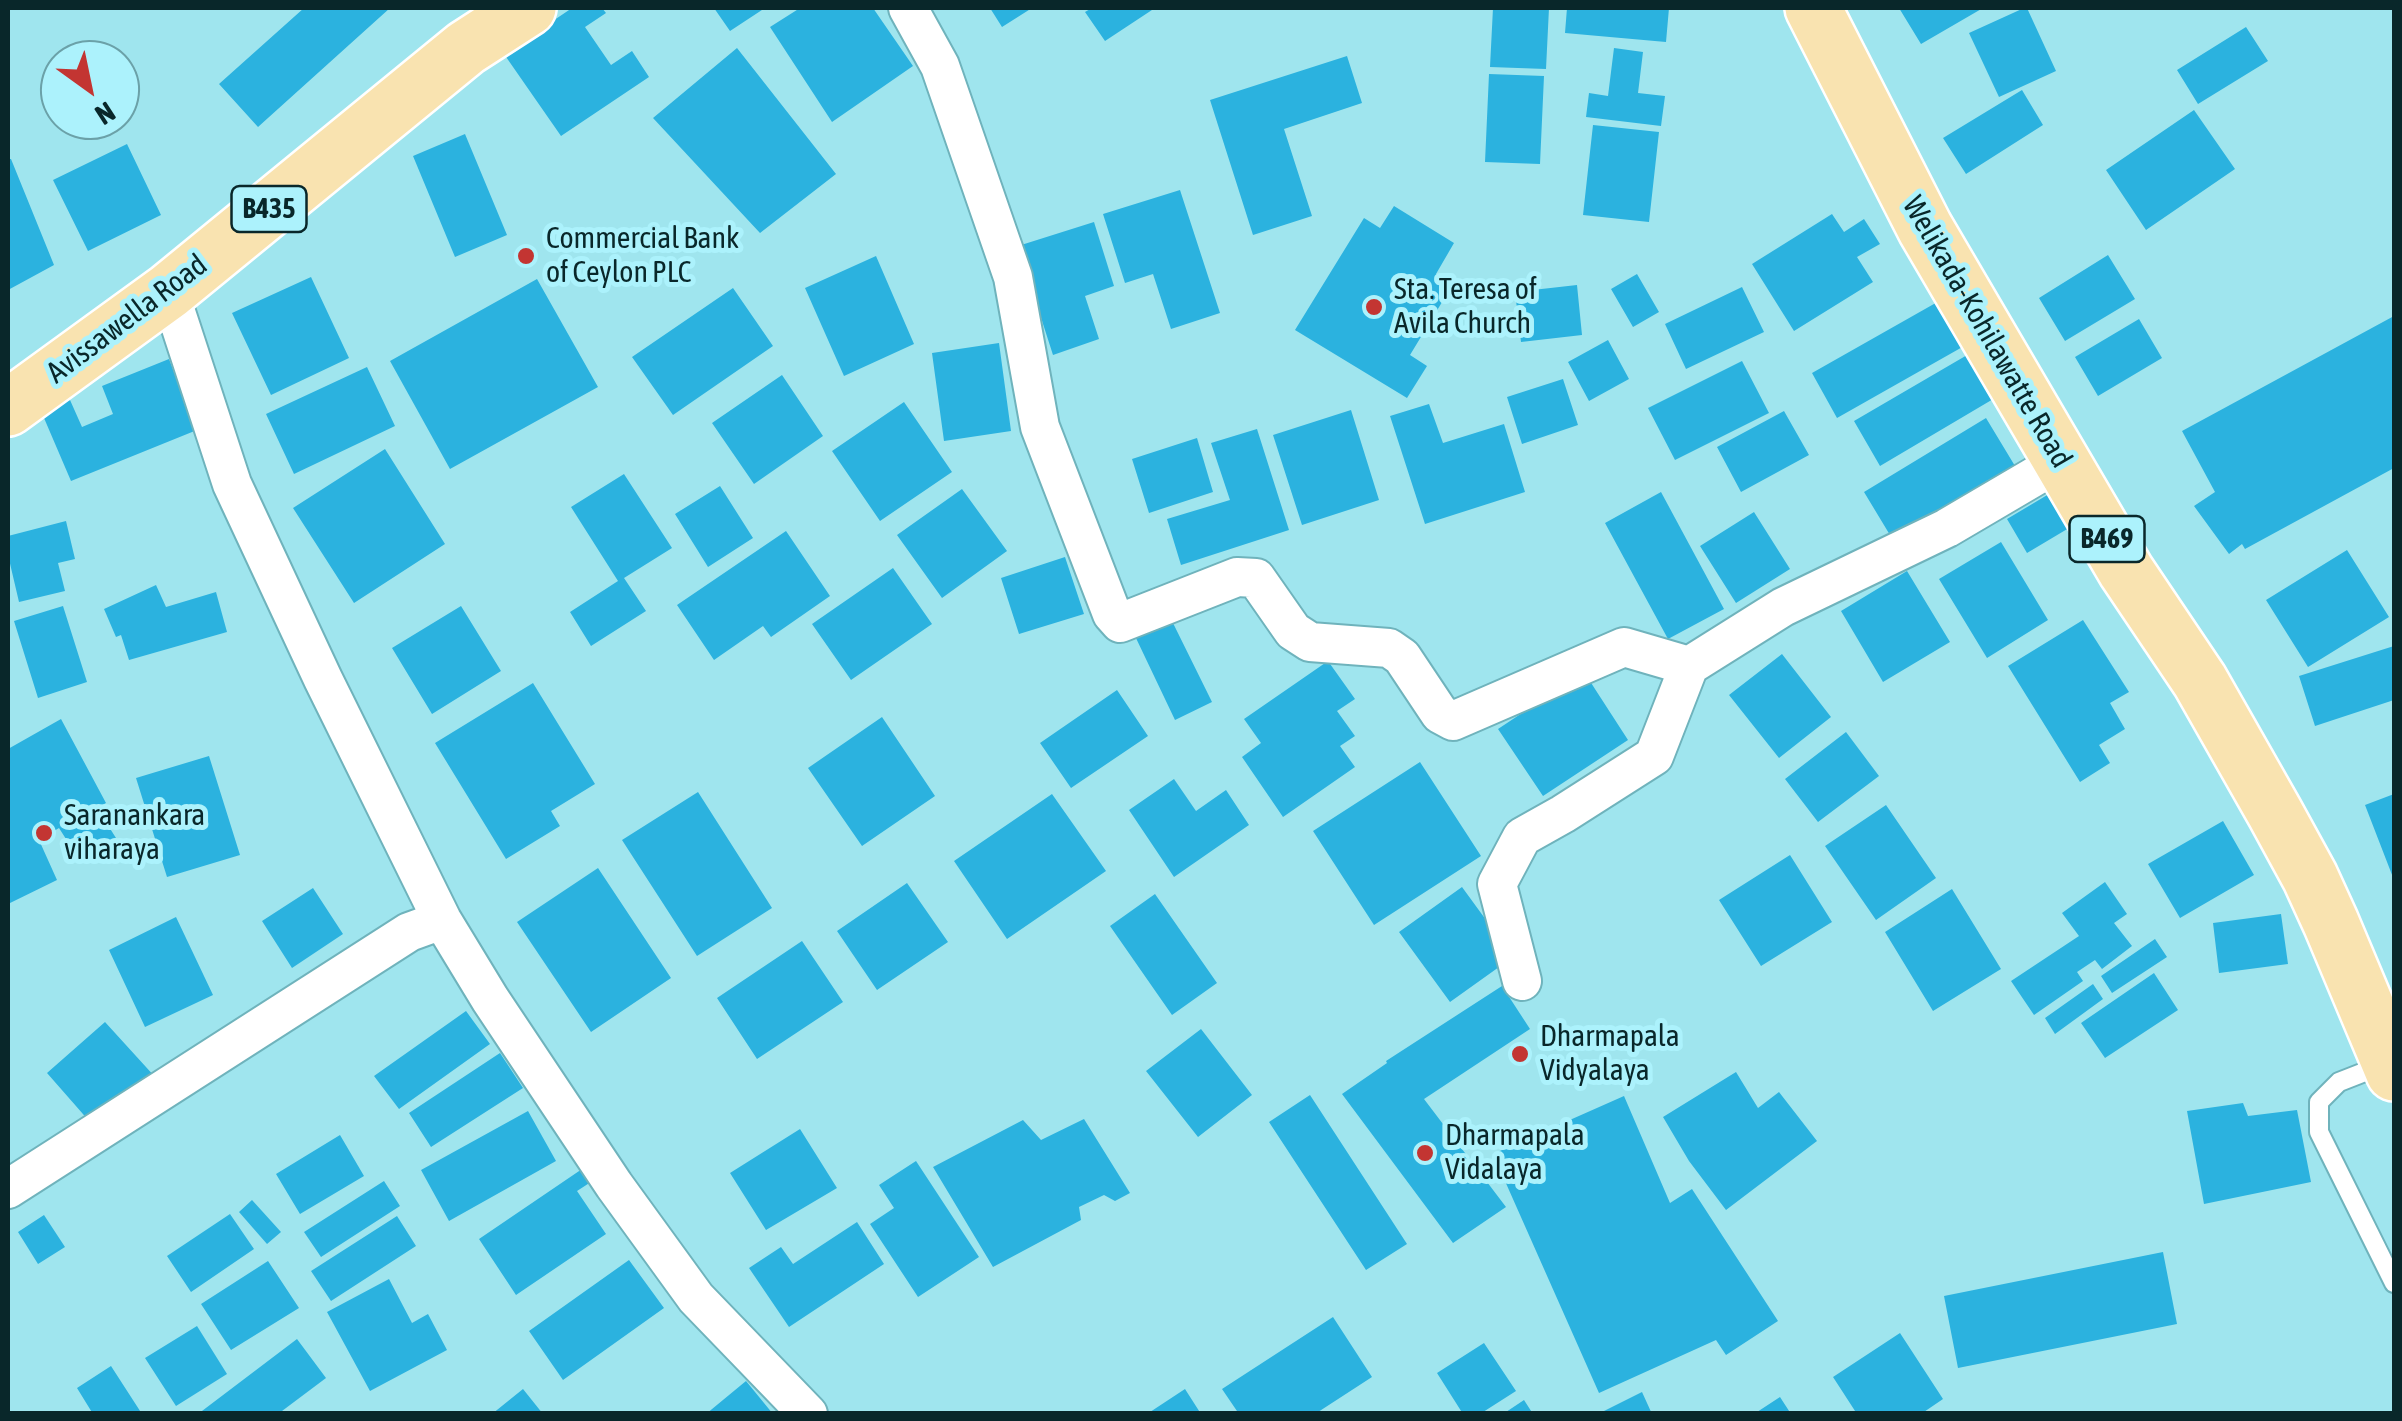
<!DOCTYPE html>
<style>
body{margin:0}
#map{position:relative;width:2402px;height:1421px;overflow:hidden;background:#9fe5ee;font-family:"Asap Condensed",sans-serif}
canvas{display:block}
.frame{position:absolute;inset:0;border:10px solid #09272a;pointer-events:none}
.north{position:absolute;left:40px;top:40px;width:100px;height:100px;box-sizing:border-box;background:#acf2fc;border:2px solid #6ba1a8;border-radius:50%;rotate:147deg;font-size:28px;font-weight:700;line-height:40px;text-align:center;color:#09272a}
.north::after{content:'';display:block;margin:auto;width:35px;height:45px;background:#c33532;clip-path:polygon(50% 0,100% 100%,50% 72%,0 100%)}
</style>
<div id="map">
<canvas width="2402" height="1421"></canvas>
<div class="frame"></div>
<div class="north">N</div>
</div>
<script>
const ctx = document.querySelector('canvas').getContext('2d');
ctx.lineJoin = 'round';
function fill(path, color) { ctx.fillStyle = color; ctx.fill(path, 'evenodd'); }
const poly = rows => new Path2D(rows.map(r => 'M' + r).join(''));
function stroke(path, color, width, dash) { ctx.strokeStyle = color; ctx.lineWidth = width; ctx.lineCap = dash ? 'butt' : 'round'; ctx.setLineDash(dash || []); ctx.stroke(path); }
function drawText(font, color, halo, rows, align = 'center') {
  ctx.font = font + ' "Asap Condensed",sans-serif'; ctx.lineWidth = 10; ctx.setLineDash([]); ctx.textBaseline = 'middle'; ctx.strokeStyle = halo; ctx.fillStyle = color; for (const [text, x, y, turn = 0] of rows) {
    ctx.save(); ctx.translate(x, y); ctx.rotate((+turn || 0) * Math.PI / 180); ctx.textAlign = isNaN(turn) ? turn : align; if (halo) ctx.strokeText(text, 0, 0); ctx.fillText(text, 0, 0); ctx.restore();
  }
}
fill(poly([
 [304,8,390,8,258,127,219,84],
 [572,8,602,8,606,13,585,27,611,65,632,51,649,77,561,136,504,54],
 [714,8,765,8,730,31],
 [800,8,873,8,913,66,832,122,770,27],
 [990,8,1032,8,1002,27],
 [1092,8,1155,8,1105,41,1085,12],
 [1493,8,1549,8,1546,69,1490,67],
 [1567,8,1669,8,1666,42,1565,33],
 [1899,8,1983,8,1921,44],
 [2024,8,2027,8,2056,71,1999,97,1969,33],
 [2246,27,2268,61,2198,104,2177,70],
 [737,48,836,174,760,233,653,118],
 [1614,48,1643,52,1638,93,1665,96,1661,126,1586,117,1589,93,1608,96],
 [1347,56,1362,103,1284,129,1312,216,1253,235,1210,100],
 [1489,74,1544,76,1540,164,1485,162],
 [2022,90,2043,125,1966,174,1943,138],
 [2194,110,2235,169,2146,230,2106,170],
 [1593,125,1659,132,1649,222,1583,215],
 [465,134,507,235,455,257,413,156],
 [127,144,161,215,88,251,53,180],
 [8,159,11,159,54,265,8,290],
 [1180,190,1220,313,1171,329,1153,274,1125,283,1103,214],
 [1394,206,1454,243,1436,274,1453,284,1410,355,1427,366,1407,398,1295,330,1364,218,1380,228],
 [1832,214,1844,232,1864,219,1880,244,1857,257,1873,282,1794,331,1752,264],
 [1094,222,1114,286,1085,296,1099,339,1053,355,1018,246],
 [2108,255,2135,299,2065,341,2039,298],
 [876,256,914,344,844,376,805,288],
 [1637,274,1659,312,1633,327,1611,289],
 [311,277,349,358,271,395,232,313],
 [537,279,598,387,450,469,390,361],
 [1577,285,1582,335,1521,342,1515,292],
 [1742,287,1764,332,1686,369,1665,324],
 [733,288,773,346,673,415,632,357],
 [1948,296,1973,341,1837,418,1812,373],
 [2394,316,2394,468,2245,549,2242,544,2229,554,2194,506,2215,492,2182,431],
 [2139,319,2162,358,2098,396,2075,357],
 [1608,340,1629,379,1589,401,1568,362],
 [999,343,1011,431,944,441,932,353],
 [1974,351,2000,395,1880,466,1854,421],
 [169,359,197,430,71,481,41,411,70,400,82,427,113,414,102,386],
 [1742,361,1769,413,1675,460,1648,408],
 [367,367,395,426,294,474,266,414],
 [782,375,823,436,754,484,712,423],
 [1563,379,1578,425,1522,444,1507,397],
 [904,402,952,472,880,521,832,451],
 [1429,404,1443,443,1504,424,1525,492,1425,524,1390,416],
 [1351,410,1379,500,1302,525,1273,435],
 [1784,411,1809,455,1741,492,1717,447],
 [1986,418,2015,466,1893,540,1864,492],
 [1257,429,1289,530,1181,565,1167,519,1230,500,1211,443],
 [1197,438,1213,492,1149,513,1132,459],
 [385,449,445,544,354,603,293,508],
 [624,474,672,548,624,578,646,611,591,646,570,612,618,581,571,507],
 [720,486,753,538,708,567,675,514],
 [962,489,1007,551,942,598,897,535],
 [2054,491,2074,525,2027,553,2007,519],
 [1661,492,1724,609,1668,639,1605,523],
 [1754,512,1790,569,1736,603,1700,546],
 [66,521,75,559,58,563,65,591,19,602,8,555,8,536],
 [786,531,830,596,771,637,763,626,714,660,677,605],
 [2001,542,2048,620,1987,658,1939,579],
 [2347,550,2389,617,2308,667,2266,600],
 [1065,557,1084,614,1019,634,1001,578],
 [893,568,932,624,851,680,812,624],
 [1907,571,1950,642,1883,682,1841,611],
 [156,585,166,607,216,592,227,632,129,660,121,635,116,637,104,609],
 [63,606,87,682,38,698,14,621],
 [461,606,501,671,432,714,392,648],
 [1171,619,1212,702,1175,720,1135,636],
 [2083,620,2129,692,2110,703,2125,729,2099,745,2110,763,2080,782,2008,666],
 [2394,646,2394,700,2315,726,2299,676],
 [1782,654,1831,717,1779,758,1729,695],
 [1328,661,1355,699,1337,711,1355,736,1340,746,1355,767,1283,817,1242,757,1261,743,1244,719],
 [1584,672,1628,740,1543,796,1498,729],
 [533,683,595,784,551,811,560,826,506,859,435,743],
 [1117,690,1148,736,1071,788,1040,743],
 [882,717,935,796,862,846,808,768],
 [61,719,106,803,97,808,116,838,80,861,59,828,39,840,57,880,8,904,8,749],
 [1846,732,1879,776,1818,822,1785,779],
 [209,756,240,855,167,877,136,778],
 [1420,762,1481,856,1374,925,1313,831],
 [1174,779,1196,811,1226,790,1249,825,1174,877,1129,810],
 [698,792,772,908,697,956,622,840],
 [1052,794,1106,871,1007,939,954,861],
 [2394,794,2394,880,2365,805],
 [1886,805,1936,878,1876,920,1825,846],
 [2223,821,2254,875,2180,918,2148,864],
 [1790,855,1832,922,1761,966,1719,900],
 [598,868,671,978,591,1032,517,922],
 [2105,882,2127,914,2114,923,2132,946,2102,969,2095,960,2077,972,2083,981,2034,1015,2011,981,2079,936,2062,913],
 [907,883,948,942,877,990,837,931],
 [1462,887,1513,957,1450,1002,1399,932],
 [313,888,343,934,292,968,262,921],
 [1952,889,2001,969,1933,1011,1885,932],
 [1155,894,1217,983,1172,1015,1110,926],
 [2281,914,2288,964,2219,973,2213,923],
 [176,917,213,995,145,1027,109,950],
 [2155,939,2167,957,2112,993,2101,976],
 [802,941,843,1002,757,1059,717,998],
 [2154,973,2178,1010,2105,1058,2081,1023],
 [2093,984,2103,999,2055,1034,2045,1018],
 [1502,986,1530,1029,1424,1099,1506,1207,1453,1243,1342,1094,1387,1063,1386,1061],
 [466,1011,490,1044,399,1109,374,1076],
 [105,1022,156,1078,97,1130,47,1073],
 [1201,1029,1252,1095,1198,1137,1146,1071],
 [500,1053,523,1088,431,1147,409,1113],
 [1736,1072,1758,1108,1779,1092,1817,1141,1726,1210,1689,1161,1663,1117],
 [1310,1095,1407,1244,1366,1270,1269,1122],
 [1624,1096,1670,1203,1692,1189,1778,1321,1726,1355,1716,1340,1599,1393,1493,1154],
 [2243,1103,2248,1116,2297,1110,2311,1182,2204,1204,2187,1111],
 [528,1111,556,1161,449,1221,421,1170],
 [1084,1119,1130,1193,1115,1201,1104,1195,1079,1207,1081,1220,993,1267,933,1167,1023,1120,1041,1140],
 [800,1129,837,1188,766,1230,730,1173],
 [340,1135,364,1176,300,1214,276,1174],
 [916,1161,979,1257,918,1297,870,1224,894,1208,879,1185],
 [585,1167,594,1180,577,1191,606,1234,516,1295,479,1239],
 [384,1181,400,1206,321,1257,304,1232],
 [252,1200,281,1232,267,1244,239,1212],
 [230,1214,254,1249,191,1292,167,1256],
 [44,1215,65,1247,38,1264,18,1232],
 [397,1216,416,1246,331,1301,311,1271],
 [857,1222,884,1264,789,1327,749,1268,781,1247,793,1264],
 [2163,1252,2177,1324,1958,1368,1944,1296],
 [629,1260,664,1308,563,1380,529,1331],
 [268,1261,299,1308,231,1350,201,1304],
 [389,1279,412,1323,428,1314,447,1350,370,1391,327,1312],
 [1333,1317,1372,1377,1315,1414,1239,1414,1222,1389],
 [197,1326,227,1374,176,1406,145,1358],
 [1900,1333,1943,1399,1921,1414,1857,1414,1833,1377],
 [297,1339,326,1378,278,1414,198,1414],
 [1484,1343,1516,1391,1480,1414,1463,1414,1437,1373],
 [111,1366,142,1414,93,1414,77,1388],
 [746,1381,773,1414,706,1414],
 [523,1389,543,1414,492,1414],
 [1185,1389,1201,1414,1147,1414],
 [1642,1392,1652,1414,1598,1414],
 [1780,1397,1791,1414,1754,1414],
 [1524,1400,1533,1414,1503,1414]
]), '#2bb2df');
const lane = poly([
 [2385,1064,2339,1082,2319,1102,2319,1132,2394,1283]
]);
const street = poly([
 [908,8,940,66,1013,277,1040,427,1112,614,1120,623,1237,577,1256,578,1293,631,1310,642,1389,648,1402,657,1440,714,1453,721,1624,647,1689,666,1783,607,1947,528,2061,461],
 [169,291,232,484,323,679,442,920,490,999,614,1185,696,1298,808,1414],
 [1522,981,1497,884,1522,837,1563,814,1654,756,1689,666],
 [8,1189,409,932,442,920]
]);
const primary = poly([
 [1813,8,1925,228,2126,571,2200,681,2275,813,2310,877,2331,923,2394,1073],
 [8,408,169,291,466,48,528,8]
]);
stroke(lane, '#6fb3bc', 22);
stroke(street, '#6fb3bc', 42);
stroke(primary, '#fff', 60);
stroke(lane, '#fff', 18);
stroke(street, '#fff', 38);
stroke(primary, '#f9e3b0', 55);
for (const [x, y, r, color] of [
 [526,256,10,"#c33532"],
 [1374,307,10,"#c33532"],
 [44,833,10,"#c33532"],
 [1520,1054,10,"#c33532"],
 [1425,1153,10,"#c33532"]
]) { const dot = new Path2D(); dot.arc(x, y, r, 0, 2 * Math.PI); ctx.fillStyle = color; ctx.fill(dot); stroke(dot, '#acf2fc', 4); }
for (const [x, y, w] of [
 [269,209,75],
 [2107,539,75]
]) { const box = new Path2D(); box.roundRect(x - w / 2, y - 23, w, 46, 8); ctx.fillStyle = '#acf2fc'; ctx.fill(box); stroke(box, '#09272a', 2.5); }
drawText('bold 28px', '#09272a', null, [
 ["B435",269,209],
 ["B469",2107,539]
]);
drawText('30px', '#09272a', '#acf2fc', [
 ["Commercial Bank",546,239],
 ["of Ceylon PLC",546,273],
 ["Sta. Teresa of",1394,290],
 ["Avila Church",1394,324],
 ["Saranankara",64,816],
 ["viharaya",64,850],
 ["Dharmapala",1540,1037],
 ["Vidyalaya",1540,1071],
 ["Dharmapala",1445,1136],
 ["Vidalaya",1445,1170]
], 'left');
drawText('30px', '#09272a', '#acf2fc', [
 ["Avissawella Road",127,319,-37],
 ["Welikada-Kohilawatte Road",1987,332,60]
]);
</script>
